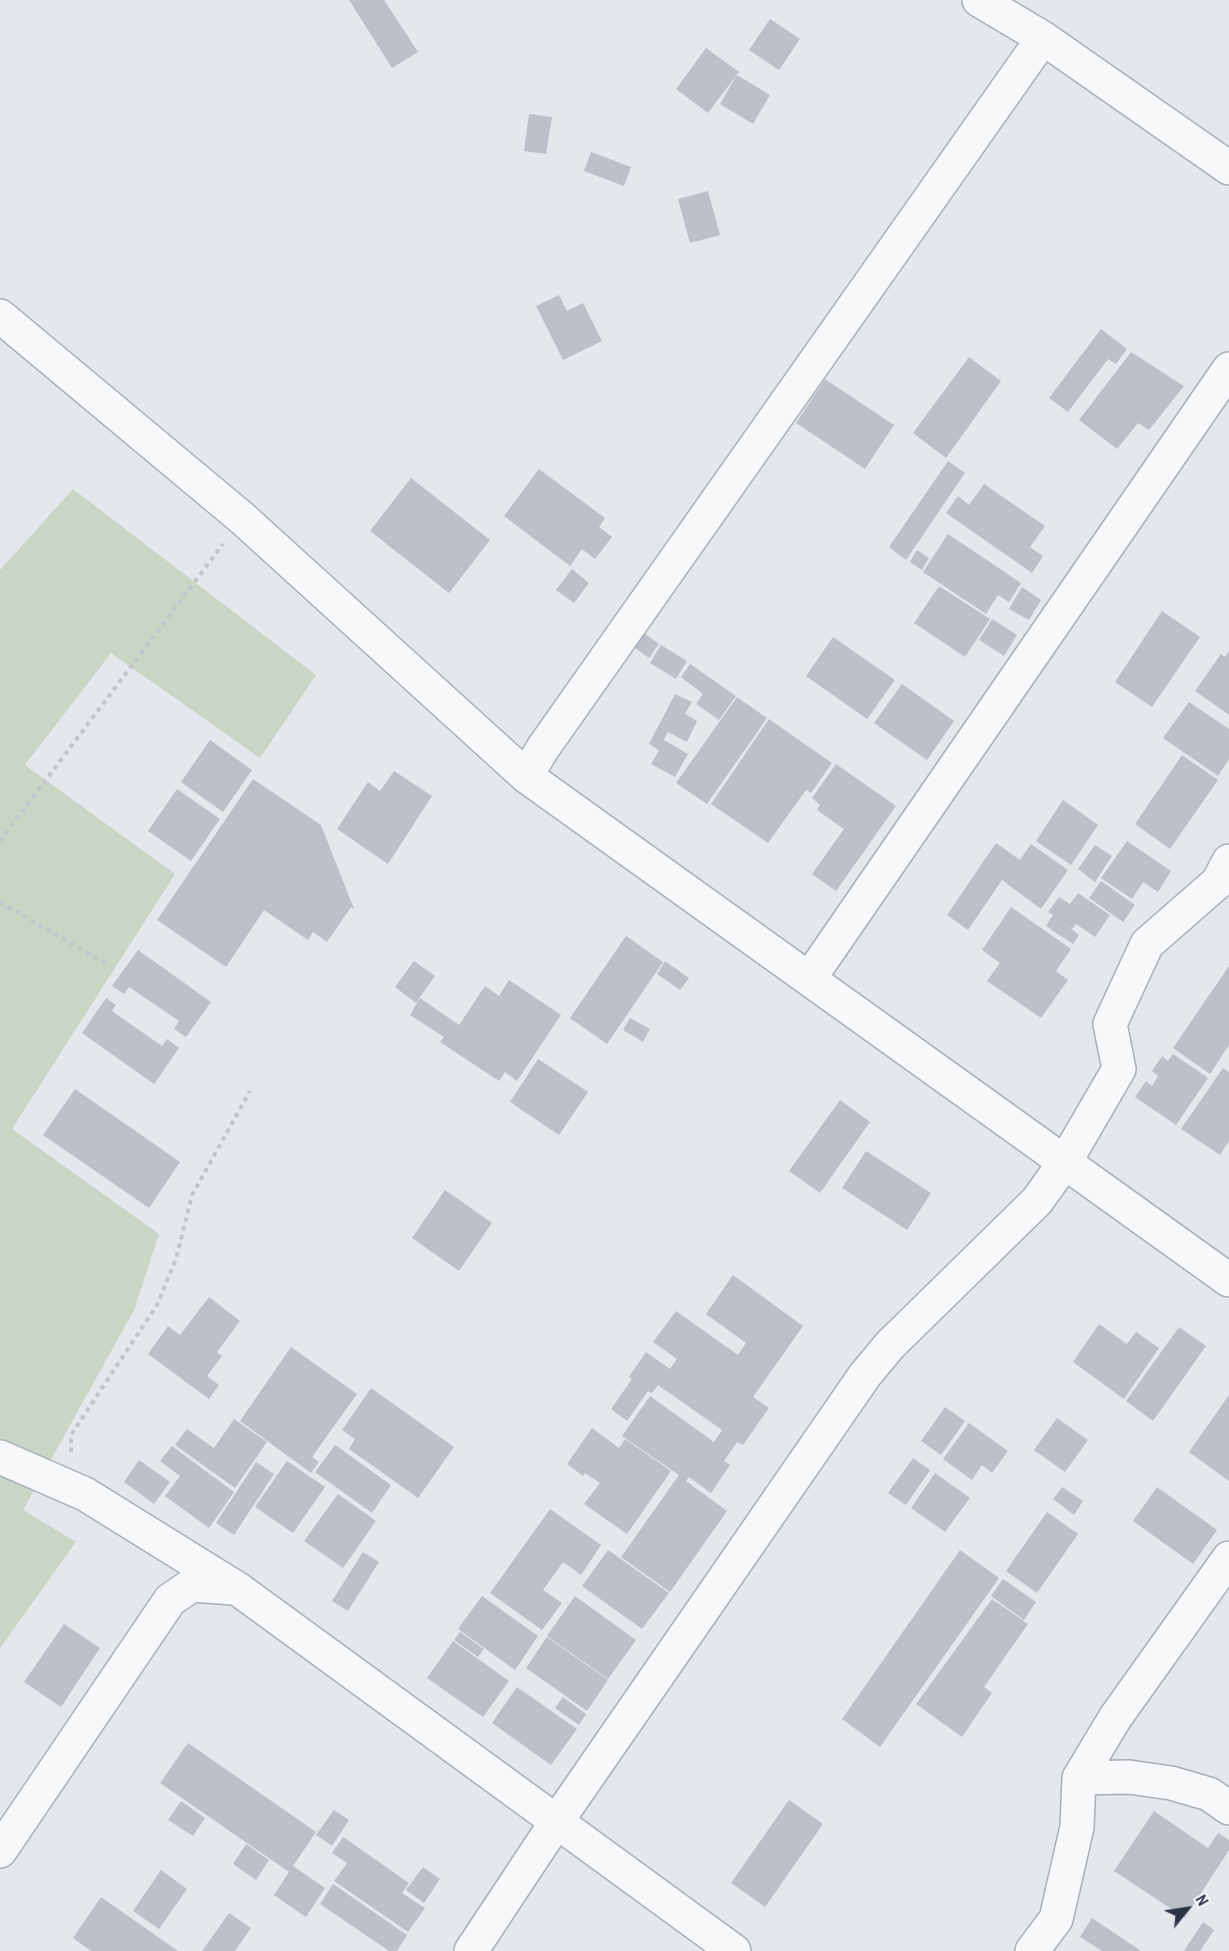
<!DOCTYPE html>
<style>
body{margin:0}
#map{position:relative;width:1229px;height:1951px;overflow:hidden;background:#e4e7ec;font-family:"Archivo Narrow",sans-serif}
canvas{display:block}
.north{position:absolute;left:1157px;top:1879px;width:60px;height:60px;-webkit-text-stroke:4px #f4f6f9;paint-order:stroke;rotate:60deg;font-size:16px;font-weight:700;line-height:24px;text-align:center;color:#2b3445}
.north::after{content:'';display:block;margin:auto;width:21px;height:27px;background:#2b3445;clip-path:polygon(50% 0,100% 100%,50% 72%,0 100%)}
</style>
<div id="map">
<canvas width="1229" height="1951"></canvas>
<div class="north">N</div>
</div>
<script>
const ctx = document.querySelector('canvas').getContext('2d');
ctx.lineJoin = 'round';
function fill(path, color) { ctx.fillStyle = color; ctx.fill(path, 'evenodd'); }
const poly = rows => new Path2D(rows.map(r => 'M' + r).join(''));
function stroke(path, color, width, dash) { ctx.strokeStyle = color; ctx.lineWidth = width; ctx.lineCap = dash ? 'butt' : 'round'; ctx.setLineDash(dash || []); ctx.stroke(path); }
fill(poly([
 [73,489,316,675,260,758,111,653,25,765,175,874,12,1129,159,1234,134,1310,23,1510,76,1542,0,1648,0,570]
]), '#c9d6c5');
fill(poly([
 [349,0,384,0,418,52,392,68],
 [770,19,800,39,779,70,749,50],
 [706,48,739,72,708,113,676,89],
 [737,75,770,95,753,124,720,104],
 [529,114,552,117,546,154,524,151],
 [591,152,631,167,624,186,584,171],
 [708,191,720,235,690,243,678,199],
 [559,295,567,311,583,303,602,341,563,360,536,306],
 [1101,329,1127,349,1116,364,1108,359,1068,412,1049,398],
 [1131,352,1184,386,1149,430,1138,423,1117,449,1079,420],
 [969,357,1001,381,946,458,913,433],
 [825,379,894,425,865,469,796,423],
 [948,461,965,473,906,560,889,547],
 [539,469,605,518,599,527,612,537,595,559,582,549,570,566,504,516],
 [411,478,490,540,449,593,370,531],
 [984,484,1045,526,1030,547,1043,556,1032,573,946,513,958,496,969,505],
 [948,534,1021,583,1009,602,998,595,986,614,923,572],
 [917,550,929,558,922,570,910,562],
 [572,569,589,583,574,603,556,590],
 [939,586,990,619,965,657,914,623],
 [1022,587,1041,600,1029,620,1009,609],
 [1162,611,1200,637,1152,707,1115,682],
 [992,619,1017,635,1004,656,979,640],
 [641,631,659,644,649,658,631,645],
 [833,637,895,680,867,719,806,676],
 [661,645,687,661,676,679,650,663],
 [1229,651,1229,715,1195,691,1221,654,1225,657],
 [690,664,736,696,719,720,696,704,703,694,681,677],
 [902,684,954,721,927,760,874,723],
 [675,694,692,702,685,714,697,721,687,742,668,732,661,745,664,740,688,754,675,777,651,764,659,750,649,744],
 [737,697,767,718,707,804,676,783],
 [1189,702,1229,729,1229,759,1218,776,1163,738],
 [769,719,832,763,811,793,806,790,768,843,711,804],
 [210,740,252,770,223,812,181,782],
 [1182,755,1218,780,1170,849,1135,824],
 [836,764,896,806,836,891,812,874,844,829,817,810,820,805,812,798],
 [394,771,432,796,388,864,337,829,368,782,380,791],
 [253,779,321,825,354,909,351,907,327,942,313,932,308,940,264,910,226,967,157,920],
 [177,789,220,819,191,861,148,831],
 [1063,800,1098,825,1071,865,1036,841],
 [1127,841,1171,871,1158,892,1143,882,1132,899,1101,878],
 [996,843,1020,860,1031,844,1068,870,1041,909,1002,880,968,930,947,915],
 [1095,845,1112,856,1095,882,1078,869],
 [1101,881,1135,905,1123,922,1089,898],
 [1078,893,1110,915,1095,937,1076,924,1072,929,1061,921,1079,935,1073,944,1046,926,1053,915,1048,912,1059,897,1070,904],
 [1011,907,1071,949,1056,971,1068,980,1041,1018,987,981,1000,963,982,950],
 [626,936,663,962,607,1044,570,1018],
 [138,950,211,1002,186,1037,174,1029,179,1021,129,987,124,994,112,986],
 [414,961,435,976,416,1003,395,987],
 [665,961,689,978,680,990,657,974],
 [1229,966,1229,1045,1210,1074,1173,1048],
 [509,980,561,1015,517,1081,505,1072,499,1081,440,1042,444,1037,410,1015,420,998,459,1025,485,986,499,996],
 [106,998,116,1005,112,1011,162,1046,167,1039,179,1048,154,1084,82,1033],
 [630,1018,650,1029,643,1042,623,1030],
 [1173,1054,1208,1078,1176,1125,1135,1097,1146,1081,1152,1086,1158,1076,1152,1071,1162,1056,1168,1061],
 [538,1059,588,1092,559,1135,510,1102],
 [1223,1068,1229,1072,1229,1141,1220,1155,1181,1129],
 [75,1089,180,1162,149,1208,43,1135],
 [840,1100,870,1122,820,1193,789,1171],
 [866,1151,931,1193,907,1230,842,1188],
 [445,1190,492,1223,459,1271,412,1238],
 [733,1275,803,1326,753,1397,769,1408,743,1445,737,1442,724,1461,730,1465,711,1493,689,1477,686,1481,727,1511,670,1592,621,1557,679,1475,622,1436,650,1396,714,1442,722,1430,658,1385,652,1393,648,1391,627,1421,611,1409,632,1379,629,1377,646,1352,670,1369,677,1359,653,1342,676,1311,738,1355,746,1343,706,1314],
 [209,1297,240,1321,217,1352,222,1356,207,1376,219,1385,209,1399,148,1354,168,1326,180,1335],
 [1099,1324,1127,1344,1136,1332,1159,1348,1124,1399,1073,1362],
 [1179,1327,1206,1346,1153,1421,1126,1401],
 [291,1347,357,1394,312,1457,319,1462,311,1473,240,1421],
 [371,1388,454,1447,418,1498,349,1449,355,1439,342,1430],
 [1229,1395,1229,1481,1189,1452],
 [945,1407,965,1421,941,1455,921,1441],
 [1057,1418,1088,1440,1065,1472,1034,1450],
 [234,1419,267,1442,235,1488,175,1445,187,1429,214,1448],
 [969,1423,1008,1451,992,1473,982,1465,972,1480,943,1459],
 [592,1428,619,1448,625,1439,671,1471,627,1534,584,1504,600,1483,585,1473,583,1476,567,1464],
 [335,1445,391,1485,372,1513,315,1472],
 [172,1446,234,1492,209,1528,165,1496,180,1476,160,1461],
 [913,1458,930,1470,906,1505,888,1493],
 [139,1460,170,1482,154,1504,124,1482],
 [287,1461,325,1487,293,1533,255,1507],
 [256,1462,274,1474,234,1535,216,1523],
 [935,1473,970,1498,945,1532,911,1508],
 [1062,1487,1083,1501,1074,1515,1053,1499],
 [1157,1487,1217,1530,1193,1564,1133,1521],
 [338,1494,376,1521,343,1568,304,1541],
 [550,1509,601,1545,581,1575,563,1562,543,1590,562,1603,542,1630,490,1593],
 [1047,1512,1078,1534,1037,1593,1006,1571],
 [608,1550,669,1593,642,1629,582,1586],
 [960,1550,999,1578,880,1747,842,1719],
 [363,1552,379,1562,348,1611,332,1601],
 [1003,1579,1036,1602,1024,1620,991,1596],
 [482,1596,538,1636,515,1670,458,1629],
 [575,1596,636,1640,608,1679,547,1636],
 [992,1599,1028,1624,984,1687,992,1693,962,1737,916,1704],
 [64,1624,100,1648,61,1707,24,1682],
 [460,1632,484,1649,478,1657,454,1640],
 [547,1637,608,1680,587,1711,526,1668],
 [453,1641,509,1681,483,1717,427,1678],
 [517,1687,577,1729,551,1765,492,1723],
 [563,1697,586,1714,579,1725,555,1708],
 [188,1743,316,1832,293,1866,325,1888,306,1917,274,1895,289,1872,160,1783],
 [789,1800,823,1824,765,1907,731,1883],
 [181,1801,205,1818,193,1836,168,1820],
 [334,1810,349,1820,332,1846,316,1835],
 [1154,1811,1208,1848,1218,1833,1229,1840,1229,1850,1185,1918,1114,1871],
 [343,1837,409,1883,402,1893,425,1908,408,1932,334,1881,347,1863,332,1853],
 [246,1844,269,1860,256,1880,233,1864],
 [423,1867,440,1879,424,1903,406,1890],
 [161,1870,187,1889,159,1929,133,1911],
 [333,1884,407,1935,397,1951,389,1951,320,1904],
 [101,1897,178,1951,91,1951,73,1938],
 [229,1913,251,1928,235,1951,202,1951],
 [1092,1918,1141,1951,1102,1951,1080,1937],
 [1203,1922,1214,1930,1200,1951,1184,1951]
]), '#bbc0ca');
const minor = poly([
 [979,0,1043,38,1229,168],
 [0,316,242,518,526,776,1229,1280],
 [526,776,543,748,1043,38],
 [809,979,1229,369],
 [0,1457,85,1494,238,1589,734,1951],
 [1079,1778,1129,1777,1171,1783,1209,1794,1229,1808],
 [0,1851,170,1600,192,1585,233,1588],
 [471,1951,557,1821,865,1375,890,1345,1037,1201,1065,1162,1119,1069,1110,1024,1147,944,1218,882,1229,861],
 [1032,1951,1056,1919,1077,1827,1079,1778,1115,1718,1229,1558]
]);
stroke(minor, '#a9aeb7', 36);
stroke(poly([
 [0,841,223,544],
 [0,902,108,965],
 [71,1452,71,1435,157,1305,176,1259,192,1195,250,1091]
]), '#c2c5cb', 4, [4.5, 4.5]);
stroke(minor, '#f7f8fa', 33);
</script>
